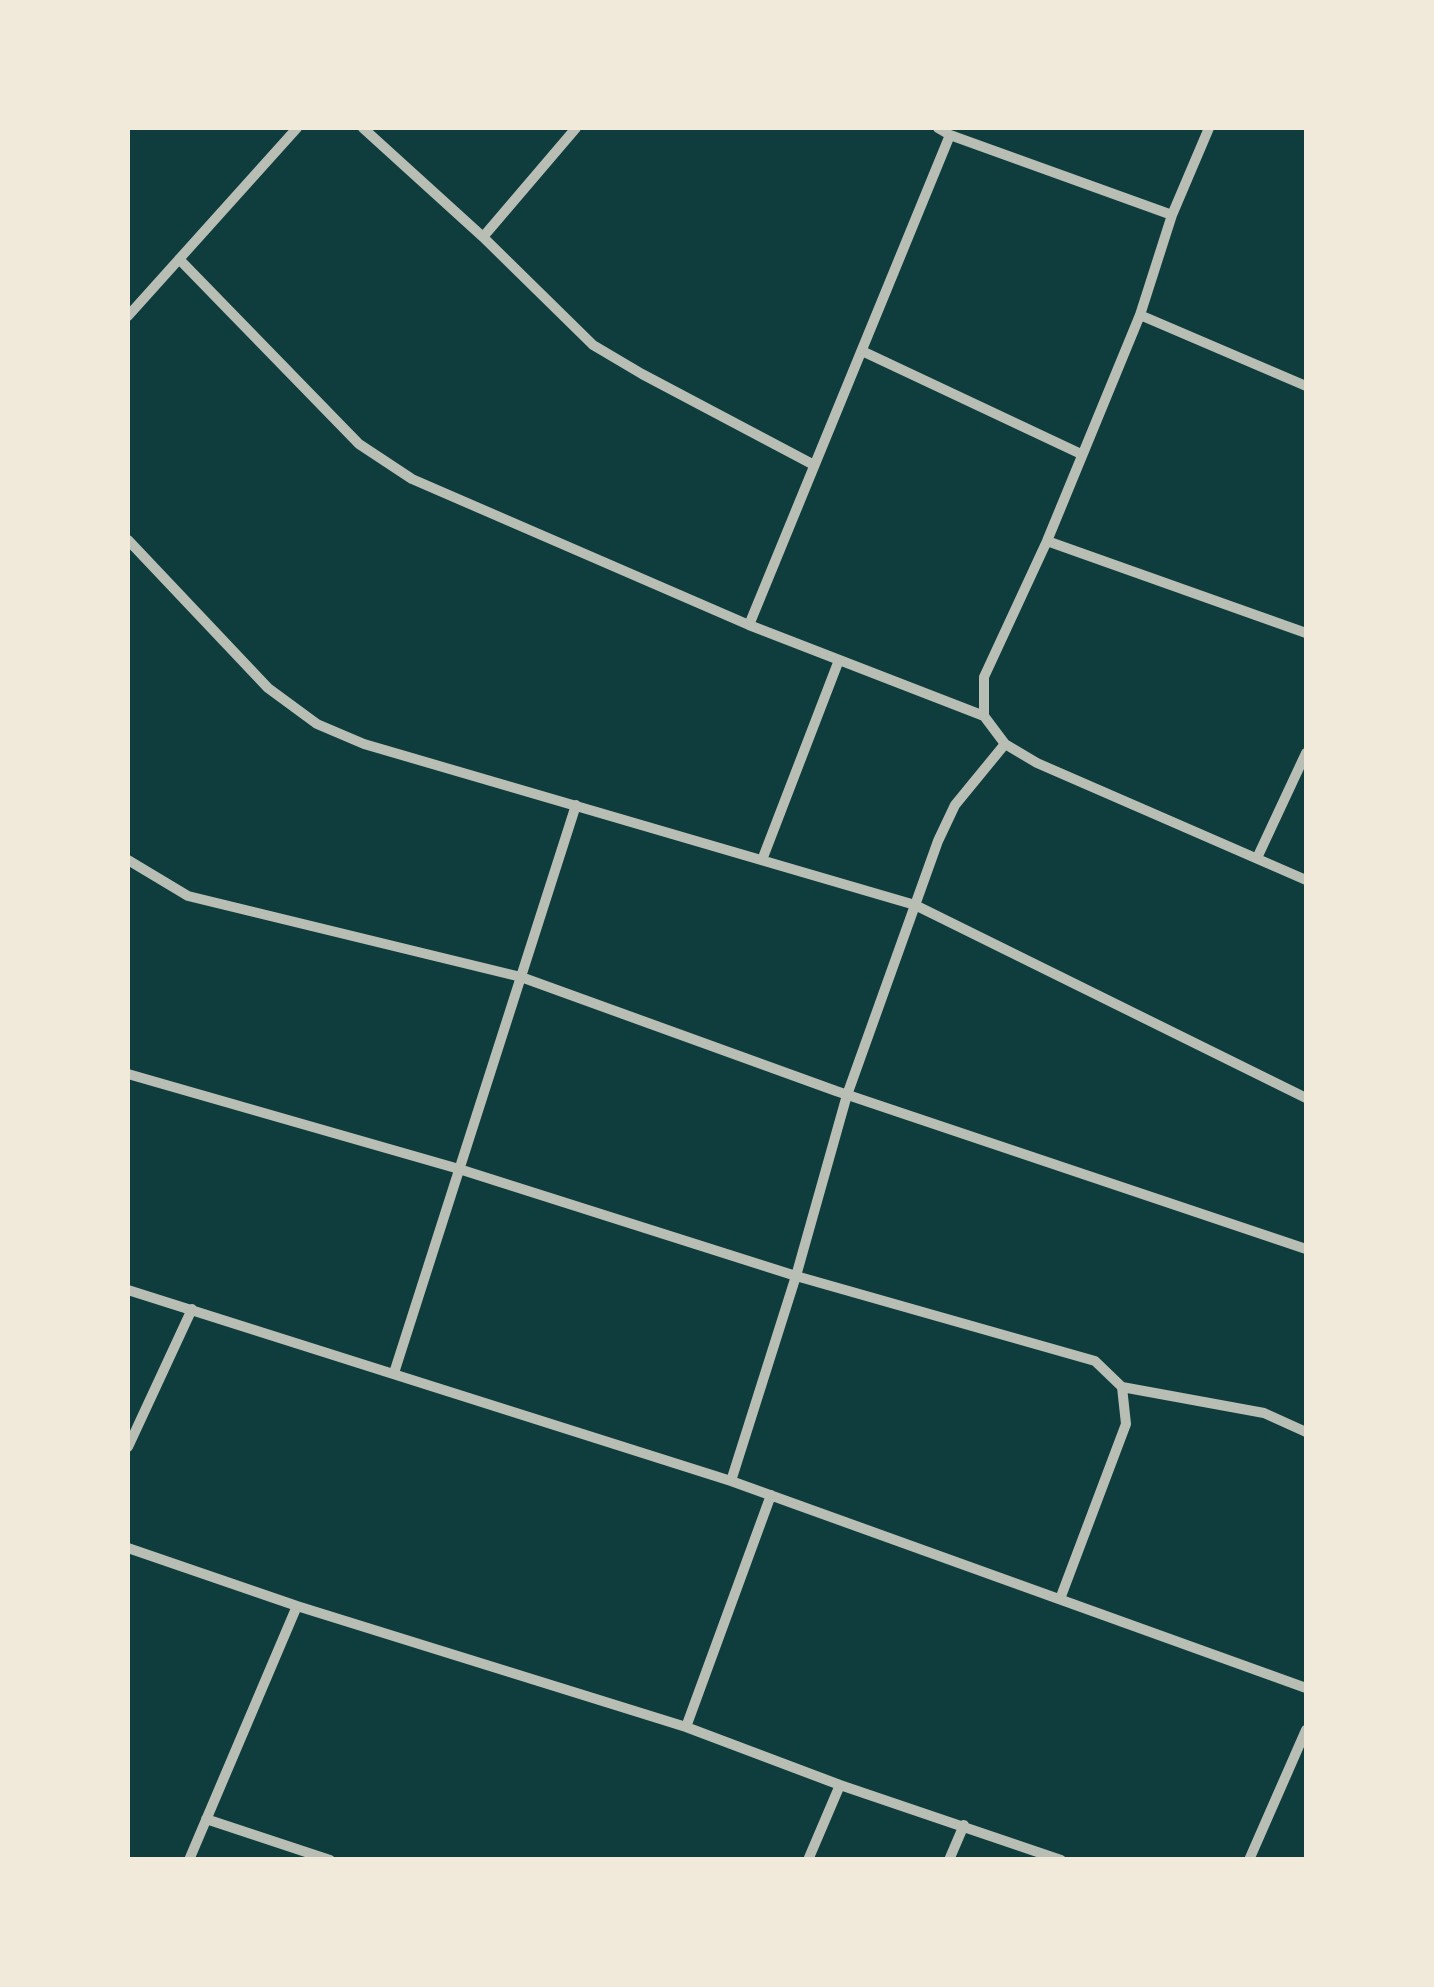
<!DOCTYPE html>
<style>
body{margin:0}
#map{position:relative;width:1434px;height:1987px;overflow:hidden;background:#0f3d3e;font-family:"Open Sans",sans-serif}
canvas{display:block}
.frame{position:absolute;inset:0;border:130px solid #f1e9da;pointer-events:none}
</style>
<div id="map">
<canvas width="1434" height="1987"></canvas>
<div class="frame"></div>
</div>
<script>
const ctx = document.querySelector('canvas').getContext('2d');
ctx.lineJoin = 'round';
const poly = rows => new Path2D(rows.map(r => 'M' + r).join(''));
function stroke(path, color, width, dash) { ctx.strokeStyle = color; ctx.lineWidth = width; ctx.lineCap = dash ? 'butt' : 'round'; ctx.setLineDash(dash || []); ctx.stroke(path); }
stroke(poly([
 [363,128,483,237,593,345,642,374,814,465],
 [938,128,950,135,1172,215],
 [1209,128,1172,215,1140,315,1047,541,984,677,984,716,1005,744,1037,763,1306,880],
 [483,237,576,128],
 [179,259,359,444,412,479,749,625,984,716],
 [1140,315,1306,386],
 [128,316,297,128],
 [862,351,1081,454],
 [128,540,268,688,317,724,364,744,915,905,1306,1098],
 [1047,541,1306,633],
 [749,625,950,135],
 [1257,858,1306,753],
 [128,860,188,896,521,977,836,1091,1306,1249],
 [762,860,839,660],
 [128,1074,459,1169,796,1276,1095,1361,1122,1387,1126,1424,1060,1599],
 [128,1290,731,1481,1306,1688],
 [394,1373,576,805],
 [1122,1387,1264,1413,1306,1432],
 [128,1447,192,1309],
 [731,1481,796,1276,847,1095,938,841,955,805,1005,744],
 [128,1548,297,1606,686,1727,840,1785,1061,1860],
 [686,1727,771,1495],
 [206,1819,330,1860],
 [189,1860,297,1606],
 [808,1860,840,1785],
 [949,1860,964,1825],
 [1249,1860,1306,1730]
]), '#b8beb3', 10);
</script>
